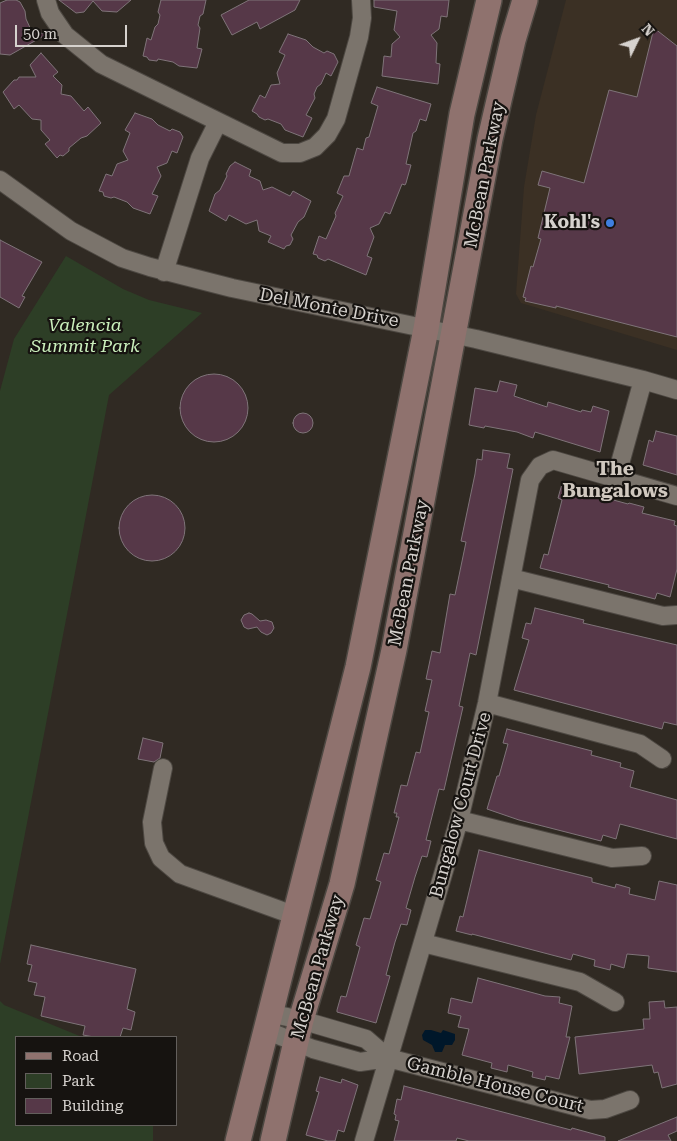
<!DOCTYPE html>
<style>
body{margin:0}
#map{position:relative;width:677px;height:1141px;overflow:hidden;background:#302a23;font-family:"Roboto Serif",serif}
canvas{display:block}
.legend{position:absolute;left:15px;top:1036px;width:162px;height:90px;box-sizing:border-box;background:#161310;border:1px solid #635f5c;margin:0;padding:6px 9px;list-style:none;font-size:15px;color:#d6d2ce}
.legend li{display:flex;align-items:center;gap:10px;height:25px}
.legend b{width:25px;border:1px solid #635f5c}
.north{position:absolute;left:612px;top:15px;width:50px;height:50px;-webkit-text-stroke:4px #161310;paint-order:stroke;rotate:48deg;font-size:14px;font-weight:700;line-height:20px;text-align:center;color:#d6d2ce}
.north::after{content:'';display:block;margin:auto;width:18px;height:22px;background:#d6d2ce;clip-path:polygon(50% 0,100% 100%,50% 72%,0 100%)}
.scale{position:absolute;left:15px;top:25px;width:112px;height:22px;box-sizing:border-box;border:2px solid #d6d2ce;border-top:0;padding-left:6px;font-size:15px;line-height:18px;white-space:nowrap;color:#d6d2ce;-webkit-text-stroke:4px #161310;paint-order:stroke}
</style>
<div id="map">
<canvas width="677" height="1141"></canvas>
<ul class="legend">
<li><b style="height:6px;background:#8f726e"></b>Road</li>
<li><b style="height:14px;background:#2d3e26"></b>Park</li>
<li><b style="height:14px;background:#563848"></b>Building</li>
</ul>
<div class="north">N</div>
<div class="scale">50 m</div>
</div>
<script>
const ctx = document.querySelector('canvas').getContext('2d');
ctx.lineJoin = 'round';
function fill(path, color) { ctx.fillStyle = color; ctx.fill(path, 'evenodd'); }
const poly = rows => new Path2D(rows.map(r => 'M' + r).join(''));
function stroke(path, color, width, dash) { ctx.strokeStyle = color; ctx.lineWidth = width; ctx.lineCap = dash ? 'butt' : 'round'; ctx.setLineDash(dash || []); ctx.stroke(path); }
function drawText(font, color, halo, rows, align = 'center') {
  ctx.font = font + ' "Roboto Serif",serif'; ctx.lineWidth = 4.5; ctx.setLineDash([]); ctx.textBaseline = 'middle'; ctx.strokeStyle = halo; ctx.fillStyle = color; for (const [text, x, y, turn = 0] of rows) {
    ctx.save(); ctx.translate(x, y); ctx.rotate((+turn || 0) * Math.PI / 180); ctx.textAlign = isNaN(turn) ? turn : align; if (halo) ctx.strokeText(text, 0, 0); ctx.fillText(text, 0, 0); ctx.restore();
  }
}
fill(poly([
 [566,0,677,0,677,350,521,303,516,294,524,187,536,115]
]), '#3b3024');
fill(poly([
 [66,256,123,289,149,300,202,313,109,395,0,964,0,391,14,339],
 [0,1001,4,1005,82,1037,16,1037,16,1125,153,1125,153,1141,0,1141]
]), '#2d3e26');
fill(poly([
 [425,1030,431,1030,441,1033,443,1030,455,1034,455,1040,452,1045,445,1045,442,1052,435,1052,432,1045,423,1040,422,1035]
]), '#00172a');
const building = poly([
 [7,0,16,0,20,2,25,11,26,19,32,32,47,34,10,55,0,54,0,3,7,0],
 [59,0,131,0,117,12,102,11,93,1,84,12,76,13,59,0],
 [161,0,206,0,203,14,200,16,198,25,200,28,197,48,202,49,197,68,179,66,173,62,158,59,157,61,149,60,147,57,143,56,147,38,151,40,155,27,158,24,160,15,158,12,161,0],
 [249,0,300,0,295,10,260,29,257,22,232,35,221,15,249,0],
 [374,0,449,0,447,17,441,16,439,29,431,35,437,43,436,63,440,64,438,84,382,76,384,56,391,57,392,44,400,37,394,30,397,11,374,7,374,0],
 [654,28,677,46,677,337,556,306,556,308,525,301,526,298,523,297,531,266,533,267,541,239,538,238,550,188,538,185,542,171,584,183,609,90,637,97,654,28],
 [288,34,306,40,313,47,324,53,327,51,334,54,338,62,331,76,326,73,321,84,317,87,314,94,315,98,306,115,312,118,303,137,285,130,281,124,268,119,265,120,259,117,257,114,252,111,260,95,265,98,271,85,280,84,277,73,285,55,279,52,288,34],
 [41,53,58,72,53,76,62,85,61,94,71,96,84,111,88,107,101,123,87,136,81,138,69,148,69,151,63,156,60,155,57,158,45,144,50,140,41,130,41,120,32,119,19,105,14,109,3,92,14,80,17,80,19,77,36,77,30,65,41,53],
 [377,87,431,104,426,121,420,119,416,131,413,133,406,164,411,165,406,183,405,185,402,184,390,214,385,212,379,224,370,228,374,237,367,256,372,258,366,275,328,259,325,261,318,258,317,255,313,254,319,236,326,239,336,216,335,213,343,196,337,193,344,176,349,176,357,148,363,150,366,138,369,137,378,106,371,103,377,87],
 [135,113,152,119,158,125,170,131,172,129,180,132,183,137,177,153,172,151,167,163,157,167,161,176,152,194,158,196,150,214,133,208,127,202,114,197,111,198,104,196,103,192,99,191,106,174,112,176,117,164,128,160,123,151,130,133,125,130,135,113],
 [235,162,251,170,249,176,260,181,263,190,272,187,290,196,293,191,311,201,304,217,298,222,291,235,293,239,290,245,286,246,284,249,268,242,271,236,259,231,257,220,246,224,229,215,226,221,209,211,215,194,220,190,227,176,226,174,230,166,235,162],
 [0,240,42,262,22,296,25,297,19,308,0,297,0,240],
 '180 408a34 34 0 1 1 68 0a34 34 0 1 1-68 0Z',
 [500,381,517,385,514,396,547,407,548,402,581,412,582,410,591,412,593,406,609,411,600,452,535,432,533,438,517,432,485,426,484,428,469,425,475,388,497,392,500,381],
 '293 423a10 10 0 1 1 20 0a10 10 0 1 1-20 0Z',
 [656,431,677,436,677,475,643,465,649,440,653,442,656,431],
 [483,450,510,454,507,468,513,469,510,484,476,655,470,653,459,706,463,707,444,790,439,789,426,840,431,841,427,857,422,856,415,877,406,908,411,910,407,925,401,924,395,942,386,975,390,976,376,1023,337,1012,337,1010,341,996,346,997,360,947,356,945,364,918,370,919,381,882,376,880,384,853,389,854,399,817,396,817,397,813,394,813,401,785,407,786,416,752,420,753,429,712,425,711,432,680,426,679,432,651,440,653,450,594,455,595,466,542,461,541,475,474,477,459,482,460,483,450],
 [562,484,577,489,577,490,628,504,629,503,644,507,642,513,675,521,674,525,677,526,677,569,670,597,657,593,655,599,608,587,609,585,540,568,544,554,548,555,562,500,558,498,562,484],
 '119 528a33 33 0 1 1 66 0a33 33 0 1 1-66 0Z',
 [535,608,584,620,583,623,677,645,677,725,664,722,662,729,514,690,529,640,522,638,526,623,531,624,535,608],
 [249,613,252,614,260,621,266,620,272,622,274,628,271,633,267,635,261,632,257,627,248,629,244,627,241,620,244,615,249,613],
 [507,729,592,751,591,755,621,763,620,767,634,771,630,787,677,800,677,839,620,824,616,839,603,835,601,841,519,820,487,809,497,776,499,776,508,744,503,743,507,729],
 [143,738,163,743,160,758,154,762,138,759,143,738],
 [479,850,592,878,592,882,615,888,616,884,630,888,629,894,655,900,659,881,677,885,677,972,648,968,649,956,627,954,624,968,611,964,610,970,594,966,595,960,573,954,571,960,472,934,472,935,456,931,460,916,463,917,479,850],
 [31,945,136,969,127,1009,135,1012,131,1030,123,1028,120,1037,94,1037,83,1035,85,1026,41,1016,45,997,34,995,37,983,28,981,32,965,27,964,31,945],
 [478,978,545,996,560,997,559,1003,572,1006,566,1037,570,1037,559,1079,546,1076,545,1080,532,1077,533,1072,508,1065,507,1072,491,1068,492,1063,462,1055,469,1029,458,1027,461,1016,448,1013,451,998,472,1003,478,978],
 [664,1001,665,1008,677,1007,677,1084,662,1088,658,1072,654,1073,652,1065,579,1074,575,1037,644,1029,643,1019,650,1019,649,1002,664,1001],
 [320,1077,341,1083,342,1079,358,1085,344,1132,338,1130,335,1141,328,1141,306,1135,319,1092,316,1091,320,1077],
 [404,1086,571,1130,572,1128,605,1137,605,1141,469,1141,457,1138,456,1141,394,1141,399,1121,395,1120,396,1115,394,1114,397,1099,401,1100,404,1086],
 [677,1117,677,1131,668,1135,671,1141,618,1141,677,1117]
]);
fill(building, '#563848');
stroke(building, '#7f7479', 1);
const street = poly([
 [46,0,50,13,65,35,101,64,282,153,300,153,315,147,327,135,336,119,359,37,362,18,361,0],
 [0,180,71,231,122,258,150,267,232,288,476,339,643,380,677,390],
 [164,272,200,158,218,122],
 [616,478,643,380],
 [511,578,663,616,677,615],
 [487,703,640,744,662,759],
 [163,768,152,822,154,843,161,858,180,874,296,916],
 [459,820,612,858,642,856],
 [423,943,580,982,615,1002],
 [269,1013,301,1020,366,1039,388,1058],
 [265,1030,313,1049,360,1062,388,1058,590,1110,605,1109,630,1100],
 [364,1141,459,820,487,703,530,480,540,466,553,460,677,496]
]);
const secondary = poly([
 [238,1141,358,667,426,329,462,114,489,0],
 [273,1141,301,1020,342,884,394,650,490,139,513,40,525,0]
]);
stroke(street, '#4d4842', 20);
stroke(secondary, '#4d4842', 28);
stroke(street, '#7b746c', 18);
stroke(secondary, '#8f726e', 25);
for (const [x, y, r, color] of [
 [610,223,5,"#3f7fe0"]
]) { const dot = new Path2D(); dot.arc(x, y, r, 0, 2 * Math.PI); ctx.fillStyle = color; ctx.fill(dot); stroke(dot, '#161310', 2); }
drawText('18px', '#d6d2ce', '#161310', [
 ["McBean Parkway",485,175,-79],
 ["Del Monte Drive",329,308,11],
 ["McBean Parkway",409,573,-79],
 ["Bungalow Court Drive",461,805,-75],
 ["McBean Parkway",318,967,-74],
 ["Gamble House Court",495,1085,14]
]);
drawText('bold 18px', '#d6d2ce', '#161310', [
 ["Kohl's",600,223]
], 'right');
drawText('italic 18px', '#caefbc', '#161310', [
 ["Valencia",85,326],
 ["Summit Park",85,347]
]);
drawText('bold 19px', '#d0c8bf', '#161310', [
 ["The",615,469],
 ["Bungalows",615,491]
]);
</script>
